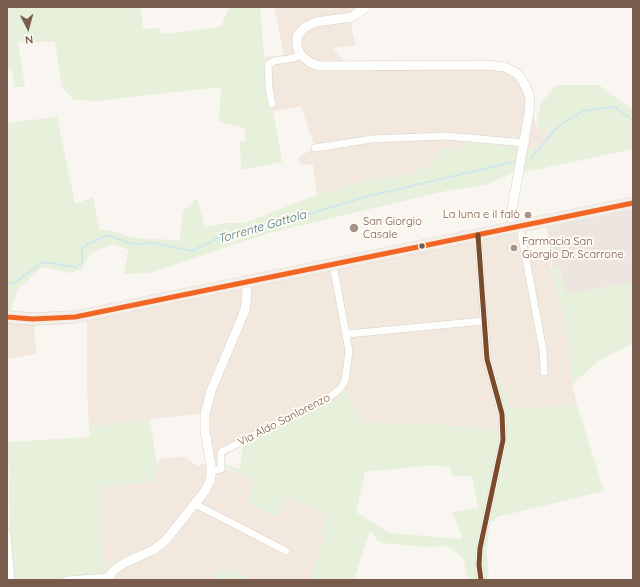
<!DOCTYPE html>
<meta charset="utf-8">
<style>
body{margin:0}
#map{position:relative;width:640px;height:587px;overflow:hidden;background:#f9f5f0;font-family:Quicksand,sans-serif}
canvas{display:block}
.frame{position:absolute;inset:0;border:8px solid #7a5c4d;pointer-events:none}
.north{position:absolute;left:8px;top:8px;width:40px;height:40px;-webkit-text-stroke:3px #fffaf3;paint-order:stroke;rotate:174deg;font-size:11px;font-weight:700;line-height:16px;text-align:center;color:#7a5c4d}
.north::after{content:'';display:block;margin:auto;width:14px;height:18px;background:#7a5c4d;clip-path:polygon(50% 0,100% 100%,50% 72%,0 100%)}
</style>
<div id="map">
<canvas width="640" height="587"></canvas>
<div class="frame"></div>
<div class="north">N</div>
</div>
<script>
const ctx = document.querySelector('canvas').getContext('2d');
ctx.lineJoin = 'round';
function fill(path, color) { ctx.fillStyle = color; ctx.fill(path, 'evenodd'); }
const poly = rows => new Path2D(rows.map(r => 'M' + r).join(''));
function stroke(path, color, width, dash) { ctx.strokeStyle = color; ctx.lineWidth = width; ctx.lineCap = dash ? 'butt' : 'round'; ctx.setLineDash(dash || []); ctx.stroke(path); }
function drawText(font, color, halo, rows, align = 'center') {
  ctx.font = font + ' Quicksand,sans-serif'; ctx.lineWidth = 4; ctx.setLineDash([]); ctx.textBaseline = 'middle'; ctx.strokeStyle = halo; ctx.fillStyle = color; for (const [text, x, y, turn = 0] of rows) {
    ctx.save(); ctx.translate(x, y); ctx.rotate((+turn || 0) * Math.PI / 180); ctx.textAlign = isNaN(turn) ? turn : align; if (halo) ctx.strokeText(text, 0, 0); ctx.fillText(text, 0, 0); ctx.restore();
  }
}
fill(poly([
 [274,7,366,7,352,17,352,31,356,45,333,48,348,66,487,65,518,74,530,97,536,127,554,138,540,153,530,149,450,150,441,149,432,164,409,175,363,181,317,195,313,165,300,164,298,157,315,148,301,106,274,111,272,104,264,57,284,55],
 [526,229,530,255,550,252,551,267,560,267,563,297,562,309,570,354,572,385,577,405,511,409,497,369,503,438,428,424,361,423,345,389,232,450,226,457,225,464,222,467,255,480,247,504,285,498,327,514,321,535,324,540,309,580,107,580,142,549,113,563,103,570,101,487,154,482,156,464,162,458,186,457,197,466,207,463,201,435,200,414,150,419,89,427,87,386,87,322,89,314],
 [7,321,34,324,36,354,7,359]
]), '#f2e8de');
fill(poly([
 [632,210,633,282,629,284,565,295,560,267,553,268,547,227]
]), '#ede5e0');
fill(poly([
 [7,7,132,7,141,9,143,29,160,28,162,34,221,27,229,8,260,7,264,57,282,162,241,170,240,141,245,141,245,128,219,122,221,87,97,101,74,100,62,87,55,42,18,42,25,87,14,87,12,68,7,69],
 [556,85,599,85,633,110,633,149,540,169,511,173,486,185,450,190,269,233,150,273,123,274,129,250,112,244,90,254,82,269,70,273,42,267,18,289,9,317,7,317,7,123,57,117,75,204,93,197,100,230,110,230,128,236,145,239,180,240,183,211,197,198,205,227,224,223,244,223,317,195,363,181,409,175,432,164,441,149,447,147,450,150,460,150,466,141,530,149,540,153,554,138,536,127,541,103],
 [551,267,560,267,565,295,628,284,633,282,633,343,598,361,572,385,570,354,562,309],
 [496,366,511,409,577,405,604,491,497,517,489,525,487,553,489,580,468,580,463,557,447,546,425,547,383,543,377,540,370,530,354,580,309,580,324,540,321,535,327,514,285,498,278,517,247,504,255,480,224,467,225,464,240,469,243,445,346,389,361,423,428,424,491,428,503,438,500,485,505,441],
 [434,465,451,468,452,476,472,476,478,508,452,512,463,539,389,533,356,512,365,472],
 [150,419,157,466,154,482,101,487,103,570,113,563,147,548,112,568,107,575,50,580,11,580,8,442,90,437,89,427],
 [216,570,231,571,249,577,247,580,214,580]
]), '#e7f0db');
stroke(poly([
 [531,158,557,127,583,111,614,107,633,120],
 [7,283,13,284,43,262,76,267,82,263,82,249,88,244,108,235,133,244,154,243,192,251,220,237,259,229,365,197,517,161]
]), '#d0e8ea', 2);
const minor = poly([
 [272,104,269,88,268,65,274,61,294,58,300,54],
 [315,148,372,139,446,136,525,143],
 [520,227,543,350,544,372],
 [478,235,487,359,502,414,503,440,480,548,479,565,481,580],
 [347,334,484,321],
 [211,471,221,469,221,452,331,396,340,389,345,381,349,351,333,264],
 [195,504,286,551],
 [7,534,11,580],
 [67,580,108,577]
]);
const tertiary = poly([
 [366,7,352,17,316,22,304,28,297,36,297,46,300,54,309,62,319,66,487,65,505,67,518,74,525,85,530,97,529,113,511,215,513,228],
 [107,580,114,570,125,563,155,549,166,540,205,491,211,478,211,466,205,430,205,414,211,391,245,310,247,294,245,282]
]);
const primary = poly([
 [7,317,32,319,75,317,633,203]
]);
stroke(minor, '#d7d1cb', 8);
stroke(tertiary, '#d7d1cb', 10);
stroke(primary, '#dad1cc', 13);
stroke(minor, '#fefefd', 7);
stroke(tertiary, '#fefefd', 9);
stroke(primary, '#f3eee8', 12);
stroke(poly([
 [7,317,32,319,75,317,633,203]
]), '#f26522', 5);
stroke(poly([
 [478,235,487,359,502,414,503,440,480,548,479,565,481,580]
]), '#7a4b2a', 5);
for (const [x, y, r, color] of [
 [528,215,4,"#a69286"],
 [354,228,5,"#a69286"],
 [422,246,3.5,"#7a5c4d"],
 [514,248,4,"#a69286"]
]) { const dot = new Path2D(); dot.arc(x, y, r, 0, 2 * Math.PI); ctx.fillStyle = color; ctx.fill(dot); stroke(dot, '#fffaf3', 1.5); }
drawText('11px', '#7a5c4d', '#fffaf3', [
 ["La luna e il falò",520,215,"right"],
 ["San Giorgio",363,222],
 ["Casale",363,235],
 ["Farmacia San",522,242],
 ["Giorgio Dr. Scarrone",522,255]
], 'left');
drawText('11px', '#7a5c4d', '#fffaf3', [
 ["Via Aldo Sanlorenzo",284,420,-27]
]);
drawText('italic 12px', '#437c86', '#fffaf3', [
 ["Torrente Gattola",262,227,-16]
]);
</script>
